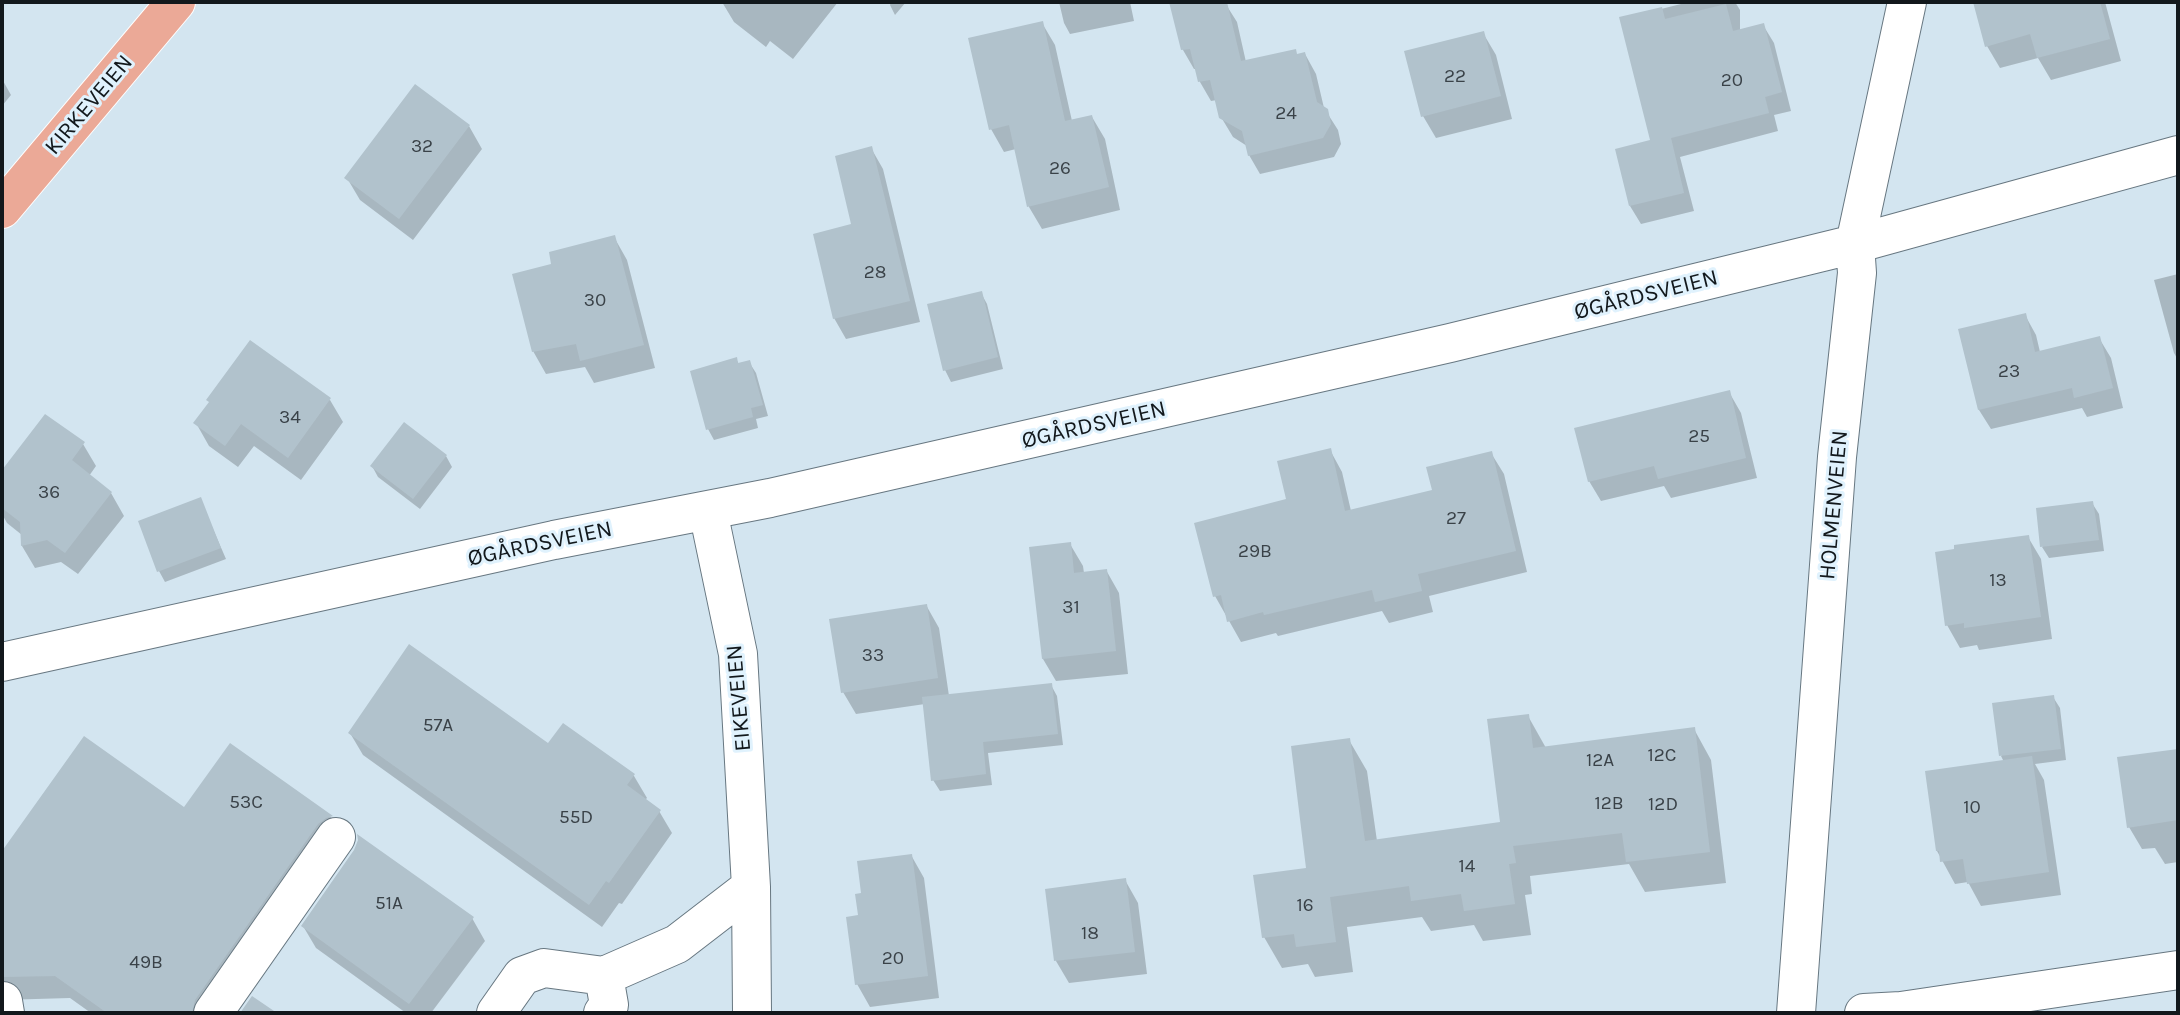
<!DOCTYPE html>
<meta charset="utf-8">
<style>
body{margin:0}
#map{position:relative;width:2180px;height:1015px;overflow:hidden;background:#d3e5f0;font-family:Karla,sans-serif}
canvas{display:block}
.frame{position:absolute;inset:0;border:4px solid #12181c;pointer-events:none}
</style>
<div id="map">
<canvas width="2180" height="1015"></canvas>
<div class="frame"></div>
</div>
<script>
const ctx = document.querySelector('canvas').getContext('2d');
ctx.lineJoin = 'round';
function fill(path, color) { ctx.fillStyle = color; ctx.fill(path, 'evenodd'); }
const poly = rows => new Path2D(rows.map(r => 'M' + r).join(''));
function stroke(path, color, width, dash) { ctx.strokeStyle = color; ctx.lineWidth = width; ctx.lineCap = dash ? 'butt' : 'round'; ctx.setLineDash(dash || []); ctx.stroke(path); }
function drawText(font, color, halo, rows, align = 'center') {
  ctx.font = font + ' Karla,sans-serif'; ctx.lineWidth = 6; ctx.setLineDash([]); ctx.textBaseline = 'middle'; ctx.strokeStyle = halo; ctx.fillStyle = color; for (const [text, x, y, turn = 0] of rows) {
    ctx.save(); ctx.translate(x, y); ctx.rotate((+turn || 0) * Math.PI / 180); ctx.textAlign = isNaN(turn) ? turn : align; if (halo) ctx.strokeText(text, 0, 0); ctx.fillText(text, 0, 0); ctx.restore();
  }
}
fill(poly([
 [722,2,838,2,793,59,770,41,766,47,734,22],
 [891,2,906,2,895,15,890,5],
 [1059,2,1130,2,1134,21,1070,34,1064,23],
 [1198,2,1225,3,1237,22,1246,62,1305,54,1316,74,1324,108,1338,130,1341,144,1334,157,1260,174,1249,155,1247,146,1233,137,1221,117,1217,100,1211,101,1200,82,1197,69,1194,69,1183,50,1173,8],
 [1689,2,1735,2,1740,10,1740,31,1763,25,1774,43,1791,111,1774,115,1778,131,1680,157,1694,211,1641,224,1630,206,1652,142,1621,19],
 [1999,2,2105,2,2121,61,2051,80,2038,58,2000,68,1987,46,1976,8],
 [1042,23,1055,45,1072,121,1092,117,1105,139,1120,210,1042,229,1029,207,1016,149,1004,152,991,129],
 [1483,33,1496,55,1512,119,1436,138,1423,116],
 [2,79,11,95,2,106],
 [469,126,482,149,413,240,360,200,347,178],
 [871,148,883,169,920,322,846,339,834,318],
 [614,237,627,260,655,368,594,383,585,367,546,374,533,351,554,266],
 [2178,274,2178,360,2174,353,2154,280],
 [981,293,987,304,1003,369,951,382,945,370],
 [2025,315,2036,335,2040,352,2099,338,2111,358,2123,408,2087,417,2082,408,1991,429,1979,410,1961,330],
 [736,359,739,364,749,362,756,373,768,416,756,419,758,428,714,440,708,429],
 [1729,392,1741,413,1757,478,1671,498,1664,486,1601,501,1589,481],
 [330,400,343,422,301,480,254,446,238,467,209,446,196,423],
 [83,444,96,466,89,476,111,493,124,516,78,574,61,562,35,568,22,546,22,535,7,523,2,514,2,491,8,483],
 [1330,450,1342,472,1351,511,1434,492,1491,453,1504,474,1527,572,1429,596,1433,612,1389,623,1382,611,1278,636,1276,633,1241,642,1215,596],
 [446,456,452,467,420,509,378,477,372,466],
 [200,499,226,559,165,582,159,571],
 [2092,503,2099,514,2104,551,2049,558,2042,547],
 [2028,537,2041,559,2052,639,1979,650,1977,645,1960,648,1947,625],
 [1070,544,1083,566,1084,573,1106,570,1119,593,1128,674,1056,681,1043,659,1031,548],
 [926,605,939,628,949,696,1051,685,1057,696,1063,745,988,753,992,785,940,791,933,780,925,704,856,714,843,692],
 [2053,697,2060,708,2066,760,2035,764,2044,780,2061,895,1981,906,1968,882,1955,884,1937,851,2004,762,2001,756],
 [1528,716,1546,748,1694,729,1711,760,1726,883,1645,892,1629,864,1530,876,1532,894,1525,895,1531,935,1483,941,1474,925,1431,931,1422,917,1347,927,1353,972,1315,977,1308,964,1282,968,1264,937,1308,869,1349,740,1367,771,1377,841,1502,823],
 [350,733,548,745,634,776,647,798,645,800,659,811,672,833,622,904,619,903,602,927,363,755],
 [85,738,184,810,231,745,331,817,344,839,214,1013,91,1013,70,998,2,1000,2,854],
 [2178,751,2178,862,2165,864,2155,848,2142,849,2129,827,2119,759],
 [911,855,924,878,939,998,870,1007,857,984,860,917,863,895],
 [1125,880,1138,903,1147,974,1069,983,1056,961,1047,890],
 [472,918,485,941,431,1013,406,1013,316,948,303,926]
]), '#0003');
fill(poly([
 [1169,2,1227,2,1241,61,1296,49,1297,54,1305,52,1317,102,1328,109,1331,124,1323,138,1248,156,1242,131,1219,118,1210,80,1198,82,1190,49,1181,50],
 [1973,2,2100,2,2110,39,2037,58,2030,34,1985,47],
 [1726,4,1733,31,1764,23,1782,92,1765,97,1769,113,1671,138,1684,193,1629,206,1615,149,1650,140,1619,17,1662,7,1665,19],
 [1043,21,1065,121,1092,115,1109,187,1027,207,1009,125,989,130,968,38],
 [1484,31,1501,96,1421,117,1404,51],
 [415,84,470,125,399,219,344,178],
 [872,146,910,301,833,319,813,234,851,224,835,156],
 [615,235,644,345,580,361,576,344,532,352,512,274,551,264,549,252],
 [982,291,998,357,943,371,927,304],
 [2026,313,2035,352,2100,336,2113,388,2074,398,2072,388,1978,410,1958,329],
 [250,340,331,398,288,458,241,424,225,446,193,423,209,402,206,400],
 [737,357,738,363,750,360,763,405,751,408,753,417,706,430,690,371],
 [1730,390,1746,458,1658,479,1654,466,1588,482,1574,428],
 [45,414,85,442,72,460,112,492,65,553,47,540,21,546,20,522,2,508,2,470],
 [404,422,447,455,413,499,370,466],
 [1331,448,1345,511,1432,490,1426,467,1492,451,1516,551,1418,574,1422,591,1375,602,1372,590,1264,615,1263,612,1227,622,1221,595,1213,597,1194,523,1286,499,1277,461],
 [201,497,221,548,157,572,138,521],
 [2093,501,2099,540,2040,547,2036,508],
 [2029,535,2041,617,1964,628,1964,623,1945,626,1935,552,1954,549,1954,545],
 [1071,542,1074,573,1107,569,1116,651,1042,659,1029,547],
 [927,604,938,678,841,693,829,619],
 [409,644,548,743,563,723,635,774,627,785,661,810,609,883,606,881,589,905,348,733],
 [1052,683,1058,734,983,742,986,774,931,781,922,697],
 [2054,695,2061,749,1999,756,1992,703],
 [1529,714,1533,748,1695,727,1710,852,1626,862,1622,833,1513,846,1516,863,1509,864,1515,904,1464,911,1461,894,1411,901,1409,886,1330,897,1336,942,1296,947,1294,934,1262,938,1253,875,1306,868,1291,746,1350,738,1365,841,1500,822,1487,719],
 [84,736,184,807,230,743,333,816,326,818,318,824,195,1000,192,1013,107,1013,55,976,2,977,2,851],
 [2178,749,2178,820,2127,828,2117,757],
 [2032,756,2049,872,1967,884,1963,859,1940,862,1939,851,1936,851,1925,771],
 [357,834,474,917,409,1004,301,926,354,850,358,840],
 [912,854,928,976,855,985,846,917,858,915,855,894,861,893,857,861],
 [1126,878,1135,952,1054,961,1045,889],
 [252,996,277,1013,240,1013]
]), '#b1c2cc');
const minor = poly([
 [708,511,738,654,751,887,752,1013],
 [2,662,554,540,770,498,1450,343,1855,244,2178,155],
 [604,976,677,944,751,887],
 [3,1001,5,1013],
 [213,1013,336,837],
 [496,1013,522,976,544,968,604,976],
 [603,1013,609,1005,604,976],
 [1796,1013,1837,457,1857,273,1855,244,1907,2],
 [1864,1013,1901,1011,2178,970]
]);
const major = poly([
 [2,209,176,2]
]);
stroke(minor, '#677781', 40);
stroke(major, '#fff', 40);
stroke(minor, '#fff', 38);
stroke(major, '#eba997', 38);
drawText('19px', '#3a4248', null, [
 ["22",1455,77],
 ["20",1732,81],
 ["24",1286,114],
 ["32",422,147],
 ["26",1060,169],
 ["28",875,273],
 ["30",595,301],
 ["23",2009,372],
 ["34",290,418],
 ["25",1699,437],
 ["36",49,493],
 ["27",1456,519],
 ["29B",1255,552],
 ["13",1998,581],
 ["31",1071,608],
 ["33",873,656],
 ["57A",438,726],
 ["12C",1662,756],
 ["12A",1600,761],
 ["53C",246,803],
 ["12B",1609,804],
 ["12D",1663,805],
 ["10",1972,808],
 ["55D",576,818],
 ["14",1467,867],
 ["51A",389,904],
 ["16",1305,906],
 ["18",1090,934],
 ["20",893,959],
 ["49B",146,963]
]);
drawText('23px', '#12181c', '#e0f2fd', [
 ["KIRKEVEIEN",89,105,-50],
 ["ØGÅRDSVEIEN",1646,295,-14],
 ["ØGÅRDSVEIEN",1094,425,-13],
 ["HOLMENVEIEN",1834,505,-85],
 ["ØGÅRDSVEIEN",540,544,-12],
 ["EIKEVEIEN",739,698,-95]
]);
</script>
